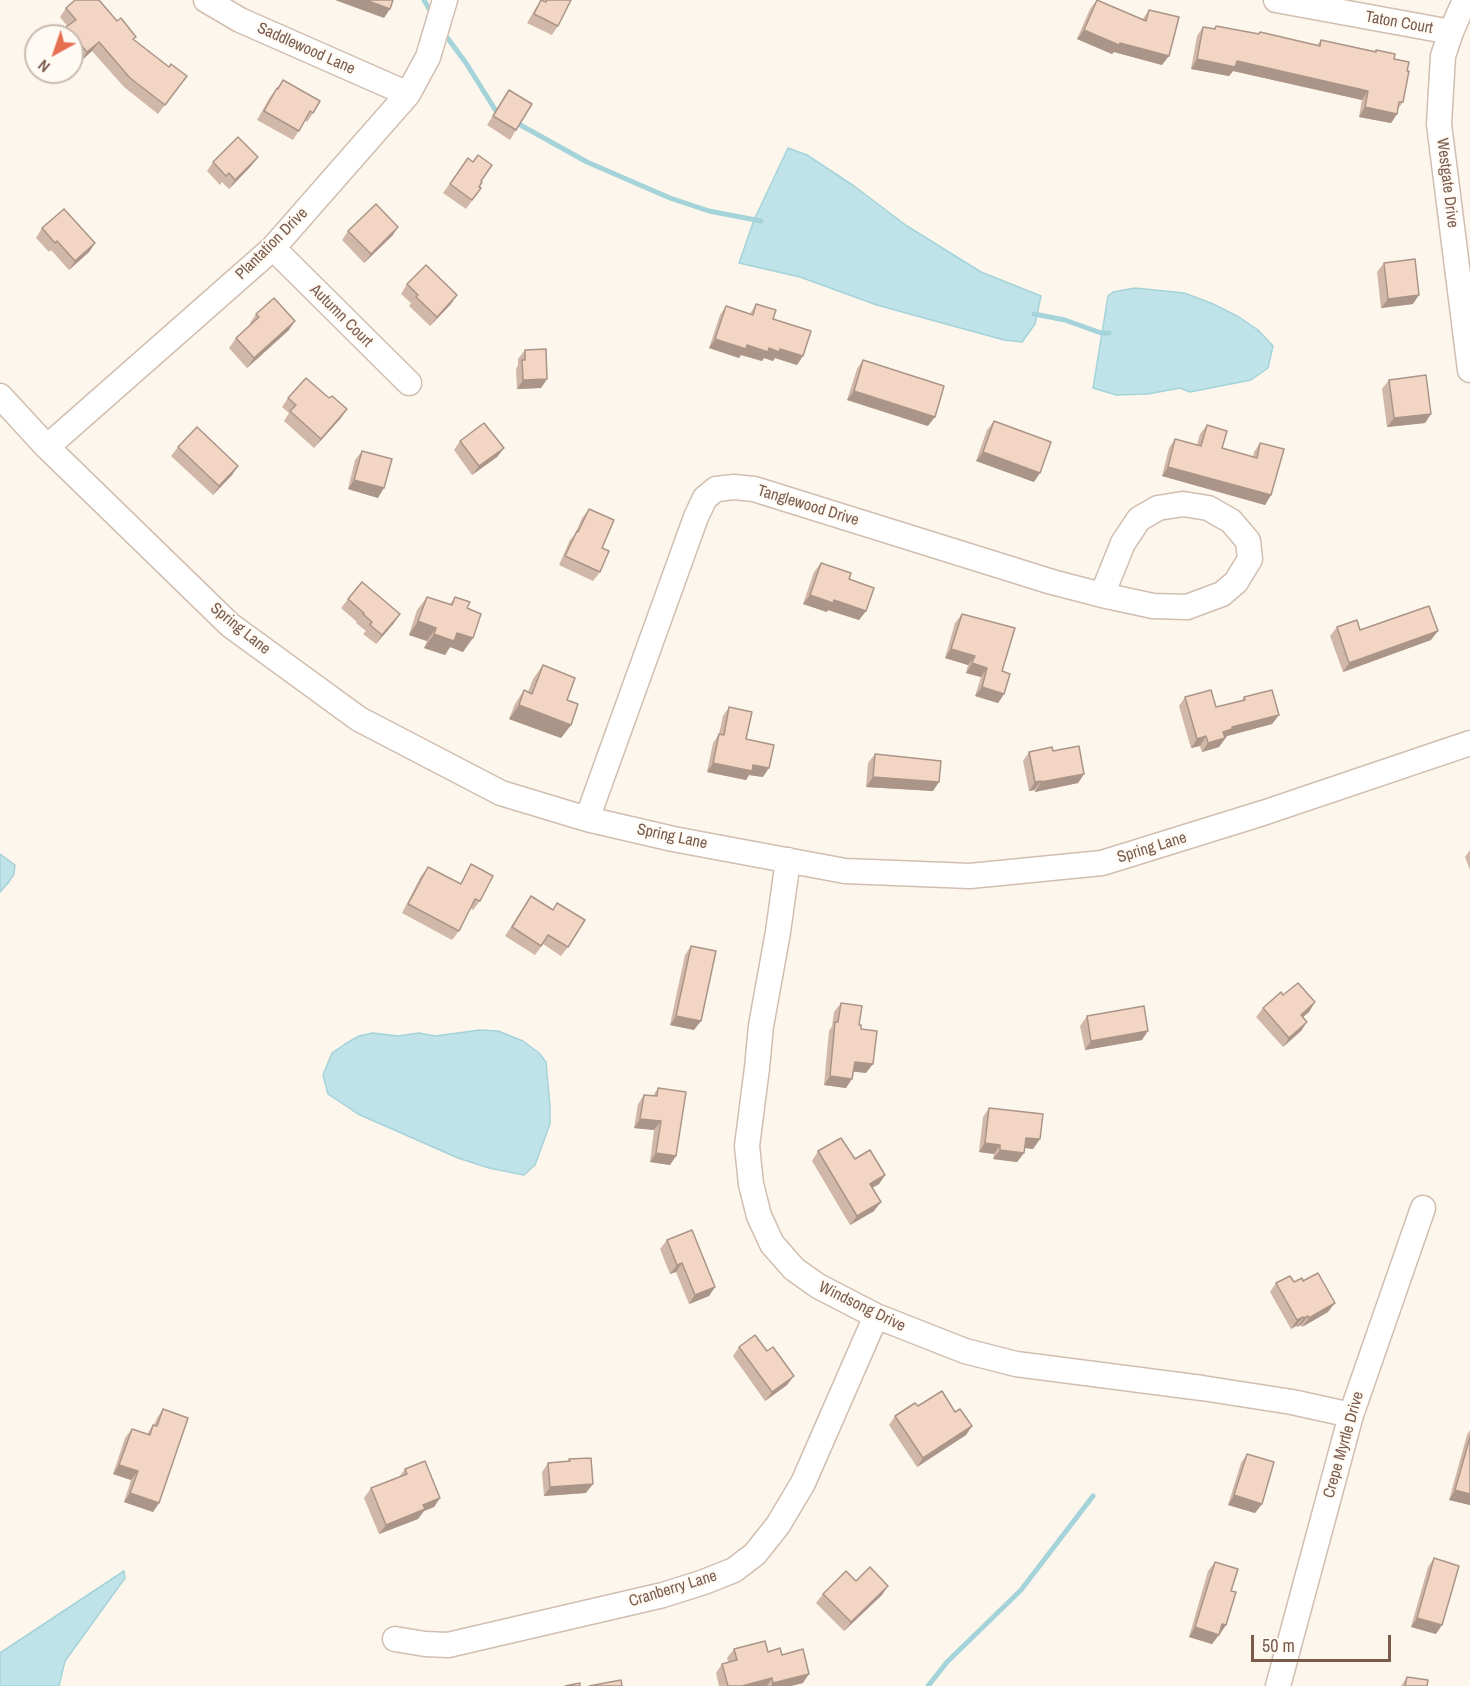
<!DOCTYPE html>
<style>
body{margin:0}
#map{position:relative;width:1470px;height:1686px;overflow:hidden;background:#fdf6ec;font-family:"Archivo Narrow",sans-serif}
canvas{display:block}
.north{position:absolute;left:24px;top:24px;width:60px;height:60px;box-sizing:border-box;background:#fffaf3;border:2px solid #cabbb1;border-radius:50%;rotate:220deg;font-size:16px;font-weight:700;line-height:24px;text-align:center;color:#7a5c4d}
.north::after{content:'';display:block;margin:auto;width:21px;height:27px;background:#e76f51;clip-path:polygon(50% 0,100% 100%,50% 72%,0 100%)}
.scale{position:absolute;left:1251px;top:1635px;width:140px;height:27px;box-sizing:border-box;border:3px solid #7a5c4d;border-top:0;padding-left:8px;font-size:18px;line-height:21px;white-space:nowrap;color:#7a5c4d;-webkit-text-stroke:4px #fffaf3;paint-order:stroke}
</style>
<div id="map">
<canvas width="1470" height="1686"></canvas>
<div class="north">N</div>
<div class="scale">50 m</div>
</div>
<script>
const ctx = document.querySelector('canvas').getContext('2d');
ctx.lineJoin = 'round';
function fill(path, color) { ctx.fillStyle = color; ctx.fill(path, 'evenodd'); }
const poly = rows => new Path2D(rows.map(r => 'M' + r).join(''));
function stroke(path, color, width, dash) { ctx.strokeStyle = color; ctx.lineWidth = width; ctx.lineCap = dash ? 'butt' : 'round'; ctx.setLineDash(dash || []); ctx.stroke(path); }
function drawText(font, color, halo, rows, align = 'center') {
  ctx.font = font + ' "Archivo Narrow",sans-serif'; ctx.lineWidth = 4.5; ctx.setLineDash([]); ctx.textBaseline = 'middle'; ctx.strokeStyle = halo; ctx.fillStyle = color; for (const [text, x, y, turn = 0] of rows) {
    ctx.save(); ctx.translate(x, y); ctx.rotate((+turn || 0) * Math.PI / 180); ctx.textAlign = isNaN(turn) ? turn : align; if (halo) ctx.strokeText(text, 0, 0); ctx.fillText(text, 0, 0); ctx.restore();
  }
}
const water = poly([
 [788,148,807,155,854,186,907,226,981,272,1041,296,1035,324,1022,342,1004,340,877,305,800,277,739,263,754,220,788,148],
 [1135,288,1184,293,1211,303,1239,317,1258,330,1273,346,1268,368,1251,380,1190,392,1180,388,1148,394,1116,395,1093,388,1108,296,1113,292,1135,288],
 [0,854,15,865,14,874,8,883,0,892,0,854],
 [480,1030,498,1031,523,1041,539,1053,546,1062,550,1106,550,1124,535,1165,524,1175,489,1168,458,1158,358,1114,328,1094,323,1075,332,1053,345,1044,359,1036,373,1033,398,1036,419,1033,435,1036,480,1030],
 [124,1571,125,1578,65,1661,59,1686,0,1686,0,1653,124,1571]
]);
fill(water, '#bfe3e8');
stroke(water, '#a5d3da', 1.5);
stroke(poly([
 [424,0,432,14],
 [443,32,466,63,496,111,499,113],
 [515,122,587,162,670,198,709,211,761,221],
 [1034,314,1065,320,1101,333,1109,333],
 [928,1686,947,1662,1021,1590,1093,1496]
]), '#a5d3da', 5);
const minor = poly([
 [206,0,240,20,408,94],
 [1276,0,1451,32],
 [1465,0,1451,32,1443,56,1439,124,1470,370],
 [273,248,409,383],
 [0,396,47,447,230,625,359,719,501,793,587,819,673,839,845,871,970,876,1102,863,1263,813,1470,743],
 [47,447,273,248,408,94,428,57,445,0],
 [1183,504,1208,508,1231,521,1248,541,1250,559,1236,582,1222,594,1187,607,1153,606,1102,595,1123,543,1139,519,1158,508,1183,504],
 [587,819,696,517,705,498,716,489,734,487,754,489,1052,582,1102,595],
 [788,860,778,932,761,1026,757,1068,747,1146,751,1184,759,1216,772,1244,794,1269,818,1286,876,1316,965,1351,1016,1364,1202,1388,1292,1402,1351,1415],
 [395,1639,425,1644,448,1645,663,1595,704,1582,734,1570,755,1554,778,1525,803,1483,876,1316],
 [1278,1686,1351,1415,1423,1208]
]);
stroke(minor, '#d1beb0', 27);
stroke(minor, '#fff', 24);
fill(poly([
 [541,0,544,1,545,0,571,0,558,26,552,35,527,23,535,9],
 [1097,0,1142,20,1149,10,1162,65,1114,52,1112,54,1077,39,1090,9],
 [66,8,134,40,169,67,187,76,158,114,124,87,92,51,81,61,72,51,72,36,60,36,68,27,60,17],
 [1216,26,1258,34,1260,32,1317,45,1321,40,1375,51,1376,50,1394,59,1403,102,1398,109,1397,114,1391,123,1359,117,1362,100,1233,71,1229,76,1191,69,1197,36,1203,27,1214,29],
 [283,80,313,113,307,122,305,121,293,140,257,120,270,97],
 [509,90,516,130,510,140,487,125],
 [258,157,251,166,229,189,222,182,220,185,207,171,213,162],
 [468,158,481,181,479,187,481,188,466,209,443,193],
 [398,227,392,236,364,263,342,240,348,231],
 [42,228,95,243,89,252,69,270,51,250,49,252,36,238],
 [1384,263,1413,304,1381,308,1377,272],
 [407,284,451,304,430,326,409,306,411,303,401,294],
 [756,304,773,319,797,365,775,358,773,361,764,358,762,361,741,355,739,358,709,348,720,315,726,306,750,314],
 [256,314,289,330,247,368,229,348,236,338,251,325,250,323],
 [525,350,547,379,541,388,517,389,516,369,518,365,518,359],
 [863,360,928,426,847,400,857,369],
 [1389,380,1431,414,1425,423,1387,427,1382,389],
 [288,398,341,418,314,448,284,421,289,413,282,407],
 [994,421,1034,482,976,461,987,430],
 [1207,425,1222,448,1253,457,1254,452,1260,443,1271,495,1265,505,1162,476,1169,448,1175,439,1197,445,1200,434],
 [460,441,504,448,497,457,472,475,454,450],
 [178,447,238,466,232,475,213,495,171,456],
 [362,451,378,498,348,489,355,460],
 [589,509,602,548,600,572,593,581,559,565,570,540,575,534,582,518],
 [821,563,849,579,866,611,859,620,828,610,827,612,803,604,814,572],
 [427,597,450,604,455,597,467,608,463,652,450,647,445,655,424,648,427,641,409,635,417,610],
 [348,599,394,623,376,644,363,634,366,631,356,623,357,622,341,608],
 [962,614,1002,671,1004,694,998,703,975,696,981,677,966,673,968,665,945,658,955,623],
 [1337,627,1360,630,1431,640,1343,672,1330,636],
 [543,665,567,700,571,725,561,738,509,719,515,704,524,690,528,692,533,679],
 [1185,697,1216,707,1242,700,1244,697,1279,715,1272,724,1227,736,1219,747,1202,752,1200,746,1191,748,1179,706],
 [729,707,746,739,763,777,749,775,746,780,707,772,713,743,719,734,723,716],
 [1053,751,1084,774,1078,783,1035,792,1034,790,1029,791,1023,761,1029,752],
 [875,754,933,791,866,787,868,763],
 [1470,850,1470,870,1465,857],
 [471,864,480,901,473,910,470,908,459,931,452,940,402,913,421,876,428,867,460,884],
 [531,896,568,947,561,956,543,944,535,955,505,936],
 [691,946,694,1030,670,1025,685,955],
 [1283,995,1309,1012,1303,1017,1301,1031,1283,1047,1256,1017,1263,1008],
 [841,1003,861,1029,866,1073,853,1071,846,1088,824,1085,829,1031,832,1026,834,1012],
 [1087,1016,1142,1040,1085,1050,1080,1026],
 [658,1088,676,1156,670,1165,650,1162,654,1130,634,1128,638,1104,644,1095,653,1096],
 [989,1108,1040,1139,1033,1149,1024,1148,1024,1153,1017,1162,993,1159,994,1154,979,1152,983,1117],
 [818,1151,855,1159,885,1175,879,1184,872,1188,874,1211,850,1225,812,1161],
 [667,1240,715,1287,709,1296,689,1304,676,1272,670,1274,660,1249],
 [1294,1282,1328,1312,1302,1327,1301,1325,1297,1327,1296,1326,1291,1329,1270,1292,1276,1283],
 [739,1347,787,1385,765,1401,733,1356],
 [918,1406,972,1426,966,1435,917,1467,889,1425,895,1416],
 [163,1409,159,1503,153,1512,124,1502,131,1480,113,1474,125,1438,132,1429,147,1434,153,1425,154,1425,157,1418],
 [1470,1430,1470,1505,1449,1500,1467,1435],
 [1247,1454,1262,1504,1255,1513,1228,1505,1241,1463],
 [569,1459,586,1493,544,1496,542,1472,548,1463,568,1461],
 [405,1469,440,1498,434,1507,424,1511,418,1519,379,1534,364,1498,371,1488,399,1477],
 [1434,1558,1436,1634,1411,1627,1428,1567],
 [1215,1562,1231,1591,1226,1625,1212,1644,1189,1637,1208,1571],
 [856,1581,882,1595,844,1631,816,1603,823,1594],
 [734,1649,768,1652,782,1655,803,1683,791,1686,719,1686,716,1673,722,1664,728,1662,727,1658],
 [1407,1677,1427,1686,1401,1686]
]), '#d1b7a8');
fill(poly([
 [335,0,366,0,390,9,384,18],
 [1084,30,1120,43,1169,56,1162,65,1114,52,1112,54,1077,39],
 [99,42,92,51,81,61,87,52],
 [1197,59,1237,61,1368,91,1362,100,1233,71,1229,76,1191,69],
 [1365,107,1397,114,1391,123,1359,117],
 [258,157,251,166,229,189,235,180],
 [398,227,392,236,364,263,371,254],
 [95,243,89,252,69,270,75,261],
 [457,295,451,304,430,326,437,317],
 [1419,295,1413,304,1381,308,1388,299],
 [295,321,289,330,247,368,254,358],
 [715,339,747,345,769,348,780,349,803,356,797,365,775,358,773,361,764,358,762,361,741,355,739,358,709,348],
 [547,379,541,388,517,389,523,380],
 [854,391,935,417,928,426,847,400],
 [347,409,341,418,314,448,321,439],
 [1431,414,1425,423,1387,427,1394,418],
 [504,448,497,457,472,475,479,466],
 [983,452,1040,473,1034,482,976,461],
 [238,466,232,475,213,495,219,486],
 [1168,467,1271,495,1265,505,1162,476],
 [354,480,384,488,378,498,348,489],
 [810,595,834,600,866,611,859,620,828,610,827,612,803,604],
 [400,614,394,623,376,644,382,635],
 [418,621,436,628,427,641,409,635],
 [1438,631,1431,640,1343,672,1349,663],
 [457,633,473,638,463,652,450,647,445,655,424,648,434,634],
 [951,649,975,656,968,665,945,658],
 [972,663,987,668,981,677,966,673],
 [982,687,1004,694,998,703,975,696],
 [519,705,571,725,561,738,509,719],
 [1279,715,1272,724,1227,736,1219,747,1202,752,1208,743,1223,732,1232,727],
 [1206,736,1200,746,1191,748,1197,739],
 [713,763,753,765,769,768,763,777,749,775,746,780,707,772],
 [1084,774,1078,783,1035,792,1041,782],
 [873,777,939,782,933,791,866,787],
 [1041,781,1034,790,1029,791,1035,782],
 [1315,1002,1309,1012,1294,1024,1301,1015],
 [676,1016,701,1021,694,1030,670,1025],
 [1307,1022,1301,1031,1283,1047,1289,1038],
 [1148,1031,1142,1040,1085,1050,1091,1041],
 [855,1062,873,1064,866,1073,848,1071],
 [830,1076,852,1079,846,1088,824,1085],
 [640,1119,661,1121,654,1130,634,1128],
 [1026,1138,1040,1139,1033,1149,1019,1147],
 [985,1143,1000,1145,994,1154,979,1152],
 [1000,1150,1024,1153,1017,1162,993,1159],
 [656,1153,676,1156,670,1165,650,1162],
 [885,1175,879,1184,863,1193,870,1184],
 [881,1202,874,1211,850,1225,857,1216],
 [682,1263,676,1272,670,1274,677,1265],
 [715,1287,709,1296,689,1304,695,1295],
 [1335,1303,1328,1312,1302,1327,1309,1318],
 [1308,1316,1301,1325,1297,1327,1304,1318],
 [1303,1317,1296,1326,1291,1329,1297,1320],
 [794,1376,787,1385,765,1401,772,1392],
 [972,1426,966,1435,917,1467,923,1458],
 [119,1465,138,1471,131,1480,113,1474],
 [593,1484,586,1493,544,1496,550,1487],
 [1455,1490,1470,1494,1470,1505,1449,1500],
 [130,1493,159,1503,153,1512,124,1502],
 [1234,1495,1262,1504,1255,1513,1228,1505],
 [440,1498,434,1507,424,1511,418,1519,379,1534,386,1525,423,1505],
 [888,1586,882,1595,844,1631,851,1622],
 [1417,1618,1442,1625,1436,1634,1411,1627],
 [1222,1624,1226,1625,1220,1634,1216,1633],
 [1195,1627,1219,1635,1212,1644,1189,1637],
 [809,1674,803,1683,791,1686,771,1686,773,1683],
 [772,1678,767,1686,742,1686]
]), '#aa9588');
const building = poly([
 [75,0,99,0,117,21,121,18,136,37,133,39,169,67,171,64,187,76,165,105,130,78,99,42,87,52,66,27,76,20,66,8,75,0],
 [366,0,393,0,390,9,366,0],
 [541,0,546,2,547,0,571,0,558,26,534,14,541,0],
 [1097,0,1146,21,1149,10,1179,17,1169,56,1120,43,1119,45,1084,30,1097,0],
 [1216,26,1259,34,1260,32,1320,46,1321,40,1376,52,1376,50,1395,54,1394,59,1409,62,1407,71,1409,71,1403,102,1399,102,1397,114,1365,107,1368,91,1237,61,1235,67,1197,59,1203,27,1215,29,1216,26],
 [283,80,320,101,313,113,310,111,299,131,264,111,277,88,278,89,283,80],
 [509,90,532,104,516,130,493,116,509,90],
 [238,137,258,157,235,180,229,173,226,176,213,162,238,137],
 [478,155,492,165,481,181,482,182,479,187,481,188,472,200,450,184,468,158,473,162,478,155],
 [376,204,398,227,371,254,348,231,376,204],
 [64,209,95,243,75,261,57,241,55,243,42,228,64,209],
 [1415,259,1419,295,1388,299,1384,263,1415,259],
 [426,265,457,295,437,317,416,297,418,295,407,284,426,265],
 [274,298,295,321,254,358,236,338,259,317,256,314,274,298],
 [756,304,776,310,773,319,811,331,803,356,780,349,779,352,769,348,768,352,747,345,746,349,715,339,726,306,753,315,756,304],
 [546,349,547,379,523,380,522,360,525,360,525,350,546,349],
 [863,360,944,386,935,417,854,391,863,360],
 [1426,375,1431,414,1394,418,1389,380,1426,375],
 [306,378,329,398,332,396,347,409,321,439,290,411,296,405,288,398,306,378],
 [994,421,1051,442,1040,473,983,452,994,421],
 [484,423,504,448,479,466,460,441,484,423],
 [1207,425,1227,431,1222,448,1257,458,1260,443,1284,449,1271,495,1168,467,1175,439,1201,446,1207,425],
 [197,427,238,466,219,486,178,447,197,427],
 [362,451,392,459,384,488,354,480,362,451],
 [589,509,614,520,602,548,609,551,600,572,565,556,577,531,578,532,589,509],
 [821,563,851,573,849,579,874,588,866,611,834,600,833,603,810,595,821,563],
 [362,582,400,614,382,635,370,625,372,622,363,614,364,613,348,599,362,582],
 [427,597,452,605,455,597,470,602,467,608,481,614,473,638,457,633,454,641,434,634,436,628,418,621,427,597],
 [1429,606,1438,631,1349,663,1337,627,1357,620,1360,630,1429,606],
 [962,614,1015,628,1002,671,1010,674,1004,694,982,687,987,668,972,663,975,656,951,649,962,614],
 [543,665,575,678,567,700,578,704,571,725,519,705,524,690,532,694,543,665],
 [1211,690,1216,707,1245,700,1244,697,1272,690,1279,715,1232,727,1232,729,1223,732,1225,738,1208,743,1206,736,1197,739,1185,697,1211,690],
 [729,707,752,712,746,739,774,745,769,768,753,765,752,771,713,763,719,734,724,735,729,707],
 [1079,746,1084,774,1041,782,1041,781,1035,782,1029,752,1052,747,1053,751,1079,746],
 [875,754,941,761,939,782,873,777,875,754],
 [471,864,493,876,480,901,475,899,459,931,408,904,428,867,461,884,471,864],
 [531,896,553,910,557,903,585,920,568,947,548,935,541,946,512,927,531,896],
 [691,946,716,951,701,1021,676,1016,691,946],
 [1298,983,1315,1002,1301,1015,1307,1022,1289,1038,1263,1008,1281,992,1283,995,1298,983],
 [841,1003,862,1006,859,1025,861,1025,861,1029,877,1031,873,1064,855,1062,852,1079,830,1076,835,1022,838,1022,841,1003],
 [1144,1006,1148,1031,1091,1041,1087,1016,1144,1006],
 [658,1088,686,1092,676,1156,656,1153,661,1121,640,1119,644,1095,657,1096,658,1088],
 [989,1108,1043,1114,1040,1139,1026,1138,1024,1153,1000,1150,1000,1145,985,1143,989,1108],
 [841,1138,855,1159,870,1150,885,1175,870,1184,881,1202,857,1216,818,1151,841,1138],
 [692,1230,715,1287,695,1295,682,1263,677,1265,667,1240,692,1230],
 [1318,1273,1335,1303,1309,1318,1308,1316,1304,1318,1303,1317,1297,1320,1276,1283,1290,1276,1294,1282,1302,1278,1303,1281,1318,1273],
 [755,1335,767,1351,773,1347,794,1376,772,1392,739,1347,755,1335],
 [942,1391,955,1412,960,1409,972,1426,923,1458,895,1416,915,1403,918,1406,942,1391],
 [163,1409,188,1418,159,1503,130,1493,138,1471,119,1465,132,1429,150,1435,153,1425,157,1426,163,1409],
 [1470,1437,1470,1494,1455,1490,1470,1437],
 [1247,1454,1274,1462,1262,1504,1234,1495,1247,1454],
 [591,1458,593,1484,550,1487,548,1463,570,1461,569,1459,591,1458],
 [425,1461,440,1498,423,1505,425,1509,386,1525,371,1488,407,1474,405,1469,425,1461],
 [1434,1558,1459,1566,1442,1625,1417,1618,1434,1558],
 [1215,1562,1238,1569,1231,1591,1236,1592,1226,1625,1222,1624,1219,1635,1195,1627,1215,1562],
 [870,1567,888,1586,851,1622,823,1594,846,1571,856,1581,870,1567],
 [765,1641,768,1652,780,1648,782,1655,803,1649,809,1674,773,1683,772,1678,742,1686,728,1686,722,1664,737,1660,734,1649,765,1641],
 [1407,1677,1428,1680,1427,1686,1405,1686,1407,1677],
 [621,1680,622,1686,589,1686,621,1680],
 [580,1683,580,1686,565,1686,580,1683]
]);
fill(building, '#f3d5c3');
stroke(building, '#aa9588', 1.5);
drawText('16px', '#7a5c4d', '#fffaf3', [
 ["Taton Court",1399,23,10],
 ["Saddlewood Lane",306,49,24],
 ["Westgate Drive",1447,183,83],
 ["Plantation Drive",272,244,-45],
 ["Autumn Court",341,316,45],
 ["Tanglewood Drive",808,506,17],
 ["Spring Lane",240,629,39],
 ["Spring Lane",672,837,12],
 ["Spring Lane",1152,848,-17],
 ["Windsong Drive",862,1307,26],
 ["Crepe Myrtle Drive",1344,1445,-74],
 ["Cranberry Lane",673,1589,-17]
]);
</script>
